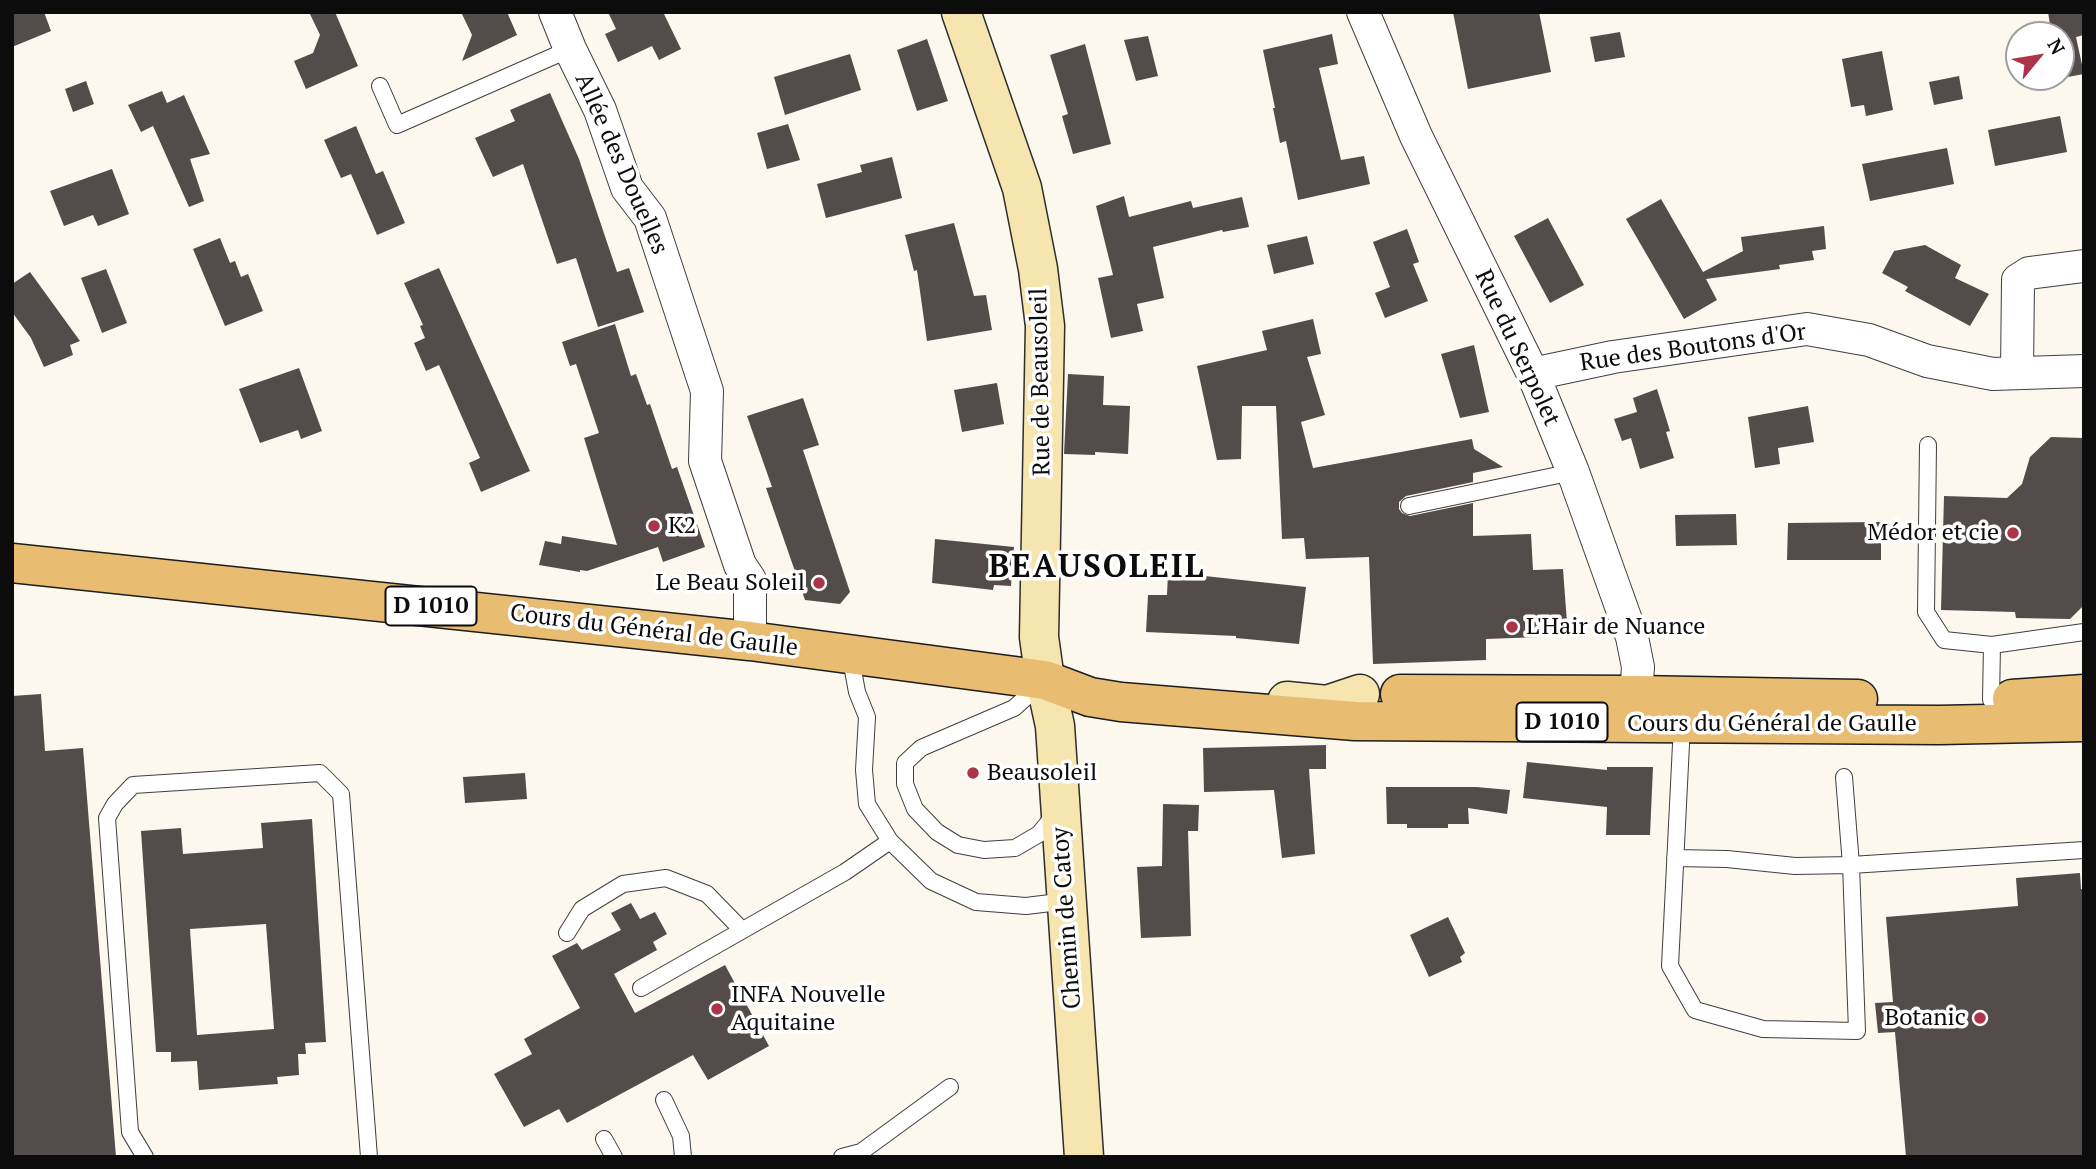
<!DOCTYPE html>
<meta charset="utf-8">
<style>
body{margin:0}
#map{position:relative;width:2096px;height:1169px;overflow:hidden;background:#fdf8ed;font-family:"PT Serif",serif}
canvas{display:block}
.frame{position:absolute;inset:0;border:14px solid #0c0c0c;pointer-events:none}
.north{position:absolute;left:2005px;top:21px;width:70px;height:70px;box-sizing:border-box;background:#fff;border:2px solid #9e9e9e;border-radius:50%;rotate:60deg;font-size:19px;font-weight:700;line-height:28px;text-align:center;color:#0c0c0c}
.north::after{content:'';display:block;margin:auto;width:24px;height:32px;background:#ac3449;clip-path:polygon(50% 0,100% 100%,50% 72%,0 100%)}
</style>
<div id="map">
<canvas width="2096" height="1169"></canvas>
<div class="frame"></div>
<div class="north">N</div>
</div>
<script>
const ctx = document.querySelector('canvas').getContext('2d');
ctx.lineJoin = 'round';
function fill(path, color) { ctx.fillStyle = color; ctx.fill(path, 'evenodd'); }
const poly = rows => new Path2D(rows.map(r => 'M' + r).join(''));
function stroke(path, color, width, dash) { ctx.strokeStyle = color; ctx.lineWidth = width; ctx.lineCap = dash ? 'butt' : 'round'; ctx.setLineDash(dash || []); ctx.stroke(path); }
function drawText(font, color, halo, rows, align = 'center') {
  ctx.font = font + ' "PT Serif",serif'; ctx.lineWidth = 7; ctx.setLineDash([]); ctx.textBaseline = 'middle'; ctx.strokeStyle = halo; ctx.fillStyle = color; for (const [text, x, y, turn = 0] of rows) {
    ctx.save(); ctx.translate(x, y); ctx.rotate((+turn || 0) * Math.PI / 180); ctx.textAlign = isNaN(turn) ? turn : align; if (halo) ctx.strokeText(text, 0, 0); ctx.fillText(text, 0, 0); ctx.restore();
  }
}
fill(poly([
 [12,12,44,12,51,31,12,47],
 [309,12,335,12,358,66,306,89,294,61,313,53,320,35],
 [461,12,507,12,517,35,462,61,472,35],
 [608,12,663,12,681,49,659,60,652,46,618,62,605,34,616,29],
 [1453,12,1539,12,1551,72,1468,89],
 [2048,12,2084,12,2084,35,2076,37,2084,74,2040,82,2039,77,2061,77,2061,35,2032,35,2030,29,2050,25],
 [1620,32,1625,57,1595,62,1590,37],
 [1332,34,1338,64,1319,68,1341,160,1364,156,1370,184,1298,200,1286,141,1280,143,1273,108,1275,108,1263,50],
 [1148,36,1158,76,1136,81,1124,40],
 [927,39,948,101,917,111,897,50],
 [1085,44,1111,144,1073,154,1062,116,1068,114,1050,55],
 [1882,51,1893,110,1866,116,1864,105,1851,107,1842,59],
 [850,54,861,90,785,115,774,77],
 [1959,76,1963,99,1934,105,1929,82],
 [86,81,94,104,73,112,65,89],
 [162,91,167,103,184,95,210,154,190,159,204,201,189,207,153,126,141,132,128,105],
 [550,93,579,159,617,272,629,268,644,312,598,327,576,258,557,264,523,164,493,177,475,138,515,121,510,110],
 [2060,116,2067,152,1995,166,1988,130],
 [788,124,800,160,767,169,757,133],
 [356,126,376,174,383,171,405,223,377,235,351,174,341,178,324,140],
 [1947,148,1954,184,1870,201,1862,164],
 [892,157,902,198,826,218,817,184,862,172,860,165],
 [112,169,129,214,98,226,93,215,64,226,50,191],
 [1124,196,1129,217,1191,201,1193,208,1242,197,1249,227,1223,232,1222,230,1153,247,1164,298,1137,304,1143,331,1111,338,1098,278,1113,275,1096,206],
 [1661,199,1703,272,1743,251,1741,237,1824,226,1826,249,1812,251,1814,260,1779,265,1780,269,1706,279,1717,300,1684,319,1626,219],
 [1548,218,1584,285,1550,303,1514,236],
 [954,223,974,296,986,295,992,330,927,341,917,270,914,271,905,235],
 [1407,229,1419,262,1413,264,1428,301,1385,318,1375,293,1390,287,1373,242],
 [1307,236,1314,264,1274,274,1267,245],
 [220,238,230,263,235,261,241,277,248,274,263,311,225,326,193,249],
 [1925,245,1961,265,1955,278,1989,294,1970,326,1905,291,1908,287,1882,273,1894,251],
 [439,268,530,471,481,492,469,463,480,458,439,365,426,371,414,343,425,338,420,326,423,325,404,283],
 [106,269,127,323,102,333,81,278],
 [30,272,80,341,70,345,73,355,44,367,31,338,12,312,12,284],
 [1313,319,1321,354,1307,357,1325,415,1301,422,1313,468,1472,439,1474,449,1503,467,1473,473,1473,482,1406,496,1399,502,1399,509,1402,513,1410,516,1473,503,1473,536,1531,534,1533,570,1563,569,1568,636,1486,639,1486,660,1373,664,1369,557,1306,559,1304,538,1282,539,1276,406,1242,406,1241,459,1217,460,1197,366,1267,350,1262,331],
 [615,324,631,376,636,374,647,405,650,404,672,469,677,467,705,547,663,562,658,547,587,571,580,570,580,572,539,565,545,541,561,544,562,536,617,545,584,438,599,433,576,364,570,366,562,342],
 [1474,345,1489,412,1460,418,1441,354],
 [299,368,322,431,301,439,298,430,260,443,239,389],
 [1068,374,1104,376,1103,405,1130,406,1128,454,1095,452,1095,455,1064,454],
 [997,383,1004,424,962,432,954,390],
 [1657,389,1670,431,1666,432,1674,458,1640,469,1631,438,1622,441,1614,419,1637,412,1633,398],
 [803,398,819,445,803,450,850,592,840,604,805,600,766,488,772,487,747,416],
 [1808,406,1814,442,1778,448,1780,464,1755,468,1748,417],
 [2051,437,2084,438,2084,605,2070,619,2016,618,2015,612,1941,610,1944,496,2007,498,2022,484,2030,457],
 [1736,514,1737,545,1676,546,1675,515],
 [1881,522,1881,560,1787,560,1788,523],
 [935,539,1014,547,1011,586,994,585,993,590,932,583],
 [1168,572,1306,587,1299,644,1236,638,1236,636,1146,632,1148,595,1167,595],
 [41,694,45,751,83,748,116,1157,12,1157,12,696],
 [1326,745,1326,769,1309,769,1315,854,1282,858,1274,790,1204,792,1203,748],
 [1527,762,1607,770,1607,767,1653,767,1650,835,1606,835,1607,807,1523,798],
 [525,773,527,799,465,803,463,777],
 [1386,787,1476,787,1510,790,1507,814,1468,808,1469,824,1448,824,1448,828,1407,828,1407,824,1387,824],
 [1163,804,1199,805,1198,831,1188,831,1191,936,1141,938,1137,867,1162,866],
 [312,819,326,1042,305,1043,306,1054,298,1054,299,1075,277,1077,278,1084,199,1090,197,1061,171,1062,171,1052,156,1052,141,831,181,828,183,854,263,848,261,823],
 [266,924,274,1029,197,1035,190,929],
 [2080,873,2081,889,2084,889,2084,1157,1906,1157,1895,1032,1878,1033,1875,1003,1893,1002,1886,917,2018,906,2016,878],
 [631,903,640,919,655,912,667,934,653,942,657,950,614,974,635,1013,725,965,769,1046,708,1080,693,1055,567,1123,559,1109,524,1127,494,1074,532,1054,524,1039,580,1008,552,956,577,943,582,950,621,930,611,913],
 [1448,917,1465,953,1460,957,1462,962,1429,977,1410,935]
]), '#534c4a');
const lane = poly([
 [380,86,397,125,570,49],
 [1928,445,1926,612,1944,640,1992,645],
 [1409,506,1573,472],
 [850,654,857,692,867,717,864,770,867,804,890,841,931,881,976,902,1026,906,1067,901],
 [1042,683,1014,708,921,748,905,763,905,784,915,809,937,832,958,845,984,850,1015,848,1039,834,1055,814],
 [1991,700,1992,645,2084,632],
 [1682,724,1670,966,1695,1010,1763,1029,1857,1031,1851,865,1844,777],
 [1675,858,1727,859,1795,866,1851,865,2084,850],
 [567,933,582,909,623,884,666,878,707,894,742,930],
 [641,988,845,872,890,841],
 [664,1100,681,1136,683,1157],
 [604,1139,614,1157],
 [145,1157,130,1132,107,818,115,804,133,785,320,773,341,794,369,1157],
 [842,1157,861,1152,950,1087]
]);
const street = poly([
 [555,12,570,49,600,110,627,188,650,218,707,391,705,461,740,565,750,580,750,641],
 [1363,12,1416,136,1533,374,1573,472,1632,637,1638,667,1636,695],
 [2017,373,2018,280,2029,273,2084,266],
 [1533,374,1613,357,1807,329,1869,340,1927,361,1993,374,2084,371]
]);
const secondary = poly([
 [961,12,1022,188,1038,269,1045,326,1039,637,1045,680,1055,726,1084,1157],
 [1287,701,1327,705,1360,694]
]);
const primary = poly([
 [12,563,750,641,1045,680,1090,697,1121,702,1355,721,1939,725,2084,722],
 [1400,694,1636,695,1858,699],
 [2012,699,2084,694]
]);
stroke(lane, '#3f3f3f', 18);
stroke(street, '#3f3f3f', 34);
stroke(secondary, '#2e2e2e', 41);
stroke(primary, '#1d1d1d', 41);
stroke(lane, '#fff', 16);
stroke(street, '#fff', 32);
stroke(secondary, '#f6e5af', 38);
stroke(primary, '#e9bd71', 38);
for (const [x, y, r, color] of [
 [654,526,7,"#ac3449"],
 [2013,533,7,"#ac3449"],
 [819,583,7,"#ac3449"],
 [1512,627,7,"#ac3449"],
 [973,773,7,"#ac3449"],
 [717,1009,7,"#ac3449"],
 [1980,1018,7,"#ac3449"]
]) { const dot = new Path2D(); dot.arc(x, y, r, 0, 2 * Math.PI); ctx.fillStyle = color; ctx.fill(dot); stroke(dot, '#fff', 2.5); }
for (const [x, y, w] of [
 [431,606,91],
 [1562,722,91]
]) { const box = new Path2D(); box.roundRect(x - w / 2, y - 19.5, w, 39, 5); ctx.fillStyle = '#fff'; ctx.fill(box); stroke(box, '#0c0c0c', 2); }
drawText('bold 23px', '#0c0c0c', null, [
 ["D 1010",431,606],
 ["D 1010",1562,722]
]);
drawText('24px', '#0c0c0c', '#fff', [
 ["Allée des Douelles",621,164,66],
 ["Rue du Serpolet",1517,348,65],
 ["Rue des Boutons d'Or",1693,348,-8],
 ["Rue de Beausoleil",1041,382,-91],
 ["Cours du Général de Gaulle",654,631,7],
 ["Cours du Général de Gaulle",1772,724],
 ["Chemin de Catoy",1067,918,-94]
]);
drawText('24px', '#0c0c0c', '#fff', [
 ["K2",668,526],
 ["Médor et cie",1999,533,"right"],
 ["Le Beau Soleil",805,583,"right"],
 ["L'Hair de Nuance",1526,627],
 ["Beausoleil",987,773],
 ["INFA Nouvelle",731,995],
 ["Aquitaine",731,1023],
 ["Botanic",1966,1018,"right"]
], 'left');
ctx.letterSpacing = '2px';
drawText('bold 32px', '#0c0c0c', '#fff', [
 ["BEAUSOLEIL",1097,568]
]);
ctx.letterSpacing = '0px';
</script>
